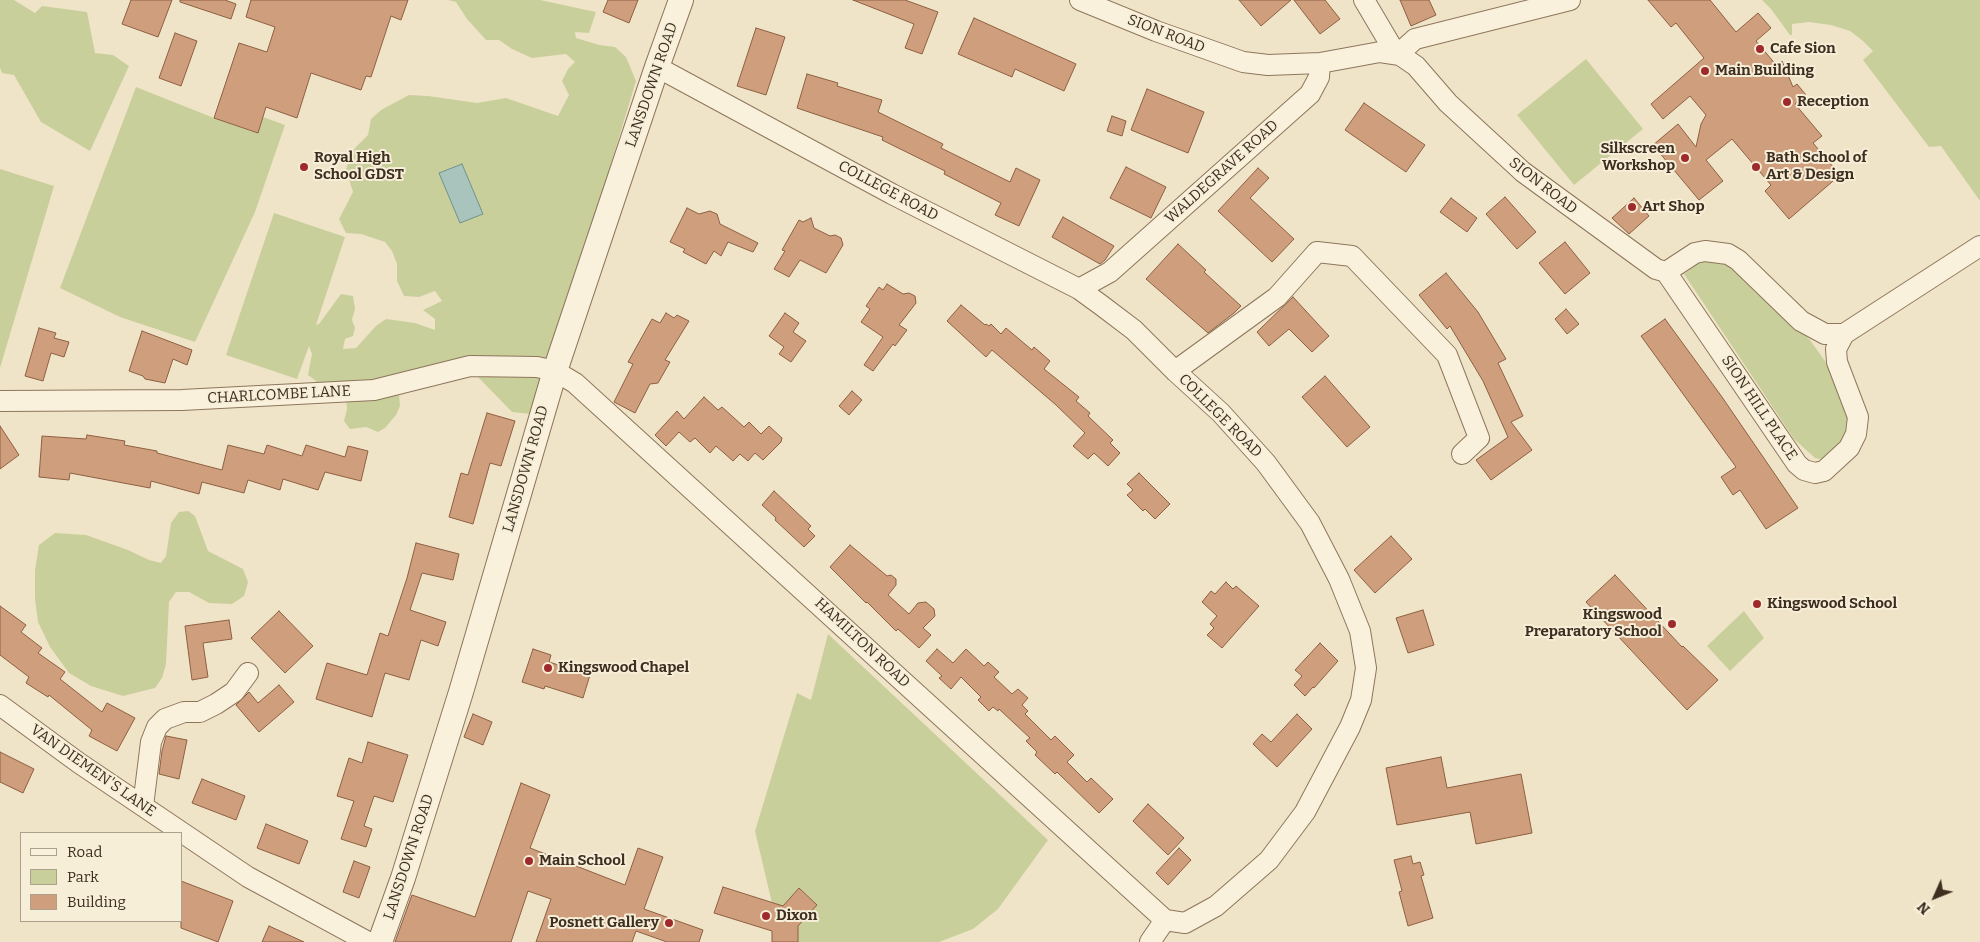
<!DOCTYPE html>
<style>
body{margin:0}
#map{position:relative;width:1980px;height:942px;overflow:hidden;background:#f0e4c8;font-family:Bitter,serif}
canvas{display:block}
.legend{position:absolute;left:20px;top:832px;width:162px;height:90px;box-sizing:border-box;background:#f7eed8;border:1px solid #ada18e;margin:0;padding:6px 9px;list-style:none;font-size:15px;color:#3d2e20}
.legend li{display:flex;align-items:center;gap:10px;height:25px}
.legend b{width:25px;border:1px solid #ada18e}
.north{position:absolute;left:1910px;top:872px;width:50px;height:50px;-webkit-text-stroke:4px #f7eed8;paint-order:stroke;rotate:226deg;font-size:14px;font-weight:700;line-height:20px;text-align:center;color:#3d2e20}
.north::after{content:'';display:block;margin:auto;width:18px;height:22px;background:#3d2e20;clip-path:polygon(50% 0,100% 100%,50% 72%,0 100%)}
</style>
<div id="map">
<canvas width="1980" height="942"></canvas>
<ul class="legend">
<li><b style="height:6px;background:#faf1dc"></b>Road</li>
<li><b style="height:14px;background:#c9cf9b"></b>Park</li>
<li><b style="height:14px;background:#cf9f7d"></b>Building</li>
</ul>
<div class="north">N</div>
</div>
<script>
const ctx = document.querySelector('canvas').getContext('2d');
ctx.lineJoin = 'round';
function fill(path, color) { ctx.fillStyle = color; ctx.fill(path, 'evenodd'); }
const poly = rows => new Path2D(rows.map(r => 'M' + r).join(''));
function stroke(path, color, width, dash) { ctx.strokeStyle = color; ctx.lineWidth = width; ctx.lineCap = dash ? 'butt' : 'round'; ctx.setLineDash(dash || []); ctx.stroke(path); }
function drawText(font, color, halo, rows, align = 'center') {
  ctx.font = font + ' Bitter,serif'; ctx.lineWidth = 4; ctx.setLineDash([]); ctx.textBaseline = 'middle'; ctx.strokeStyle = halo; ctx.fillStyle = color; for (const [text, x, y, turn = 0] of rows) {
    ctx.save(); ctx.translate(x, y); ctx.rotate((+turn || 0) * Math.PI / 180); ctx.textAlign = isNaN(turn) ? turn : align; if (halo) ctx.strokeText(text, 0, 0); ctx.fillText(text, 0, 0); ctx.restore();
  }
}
fill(poly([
 [0,0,14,0,35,13,42,6,87,12,95,53,113,55,129,66,90,151,41,122,14,75,2,73,0,68],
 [448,0,540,0,596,12,589,33,575,32,576,38,599,45,615,47,626,57,636,81,538,405,531,414,512,412,478,377,456,362,399,394,400,406,396,415,385,428,378,432,366,427,350,429,344,421,347,409,346,398,318,391,316,381,308,375,312,354,309,346,297,379,226,355,274,213,345,237,316,325,319,324,341,294,353,296,355,309,352,320,355,328,353,336,345,339,343,349,356,348,376,326,386,319,415,323,435,330,435,319,423,310,442,301,435,291,419,297,404,296,397,281,397,264,392,251,385,242,361,234,346,233,339,219,353,192,346,170,351,152,368,135,371,119,381,110,409,95,428,96,477,103,506,98,558,116,569,95,562,81,568,69,575,62,566,54,532,58,512,49,499,40,486,40,467,19,456,2],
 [1762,0,1980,0,1980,201,1941,146,1929,147,1863,60,1873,51,1863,41,1850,31,1831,25,1809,22,1792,24,1792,35,1790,35,1771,9],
 [1586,59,1643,129,1574,185,1517,115],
 [136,87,214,118,257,133,263,117,285,125,255,212,195,342,120,317,60,288],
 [0,169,54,186,0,368],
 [1711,258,1737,267,1810,340,1825,361,1847,406,1851,425,1847,439,1823,460,1815,458,1794,439,1684,274,1699,263],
 [188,511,195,516,208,551,243,569,248,582,244,596,232,604,209,603,189,592,176,592,169,602,166,664,162,678,155,688,123,696,91,686,69,673,50,647,38,622,35,599,35,570,39,545,55,533,86,535,128,550,149,560,161,563,166,556,171,523,179,512],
 [1744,611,1764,638,1730,671,1707,646],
 [828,634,1048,840,998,909,973,929,939,942,798,942,798,926,817,905,799,888,776,914,772,908,771,899,755,831,797,693,811,700]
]), '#c9cf9b');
const water = poly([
 [462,164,483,214,460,223,439,173,462,164]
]);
fill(water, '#a9c4bc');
stroke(water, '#6f938a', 1);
const building = poly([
 [131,0,172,0,158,37,122,24,131,0],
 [180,0,225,0,236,4,231,19,180,2,180,0],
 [251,0,408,0,401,20,391,16,371,77,366,76,361,90,311,73,297,118,266,107,258,133,214,118,239,43,267,52,275,27,246,17,251,0],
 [608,0,638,0,629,23,603,12,608,0],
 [853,0,905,0,938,12,922,54,905,48,914,24,853,0],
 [1239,0,1291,0,1261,26,1239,0],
 [1294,0,1325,0,1340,19,1320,34,1294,0],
 [1400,0,1429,0,1436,15,1411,26,1400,0],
 [1648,0,1710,0,1736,32,1758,13,1771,28,1756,41,1777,66,1782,61,1793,87,1797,84,1806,95,1795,104,1822,136,1813,143,1840,175,1789,219,1765,191,1771,185,1732,139,1706,160,1723,181,1699,200,1653,145,1678,124,1696,147,1701,124,1706,115,1690,96,1663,119,1651,104,1704,58,1676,23,1671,27,1648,0],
 [974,18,1076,64,1064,91,1015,69,1012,77,958,54,974,18],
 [756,28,785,37,766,95,737,86,756,28],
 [175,33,197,41,181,86,159,78,175,33],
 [807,74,838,83,837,86,882,100,878,112,943,144,941,148,1010,182,1016,168,1040,180,1019,226,995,215,1001,203,944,174,945,171,882,140,883,137,797,108,807,74],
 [1147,89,1204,112,1188,153,1131,130,1147,89],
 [1364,103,1425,145,1406,172,1345,130,1364,103],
 [1112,116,1126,121,1122,136,1107,131,1112,116],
 [1126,167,1166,187,1151,218,1110,198,1126,167],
 [1258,168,1269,178,1250,198,1294,239,1272,262,1218,211,1258,168],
 [1505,197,1536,232,1517,249,1486,214,1505,197],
 [1451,198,1477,218,1467,232,1440,212,1451,198],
 [1634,198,1649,216,1629,234,1612,218,1634,198],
 [687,208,699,214,710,211,717,214,720,224,758,243,753,252,728,242,721,256,714,251,706,264,683,252,685,249,670,242,687,208],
 [1063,217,1114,246,1105,260,1100,264,1052,237,1063,217],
 [811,218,814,228,830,236,835,235,841,238,843,245,826,273,800,260,789,277,774,269,785,251,782,250,799,220,803,222,811,218],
 [1565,242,1590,273,1565,294,1539,263,1565,242],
 [1178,244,1206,270,1204,272,1241,306,1234,313,1208,333,1146,279,1178,244],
 [1446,273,1478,312,1506,359,1498,363,1523,416,1511,422,1532,450,1491,480,1476,460,1508,437,1483,381,1450,326,1447,329,1419,295,1446,273],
 [887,284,903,294,909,293,915,296,916,303,899,325,907,330,895,346,893,344,873,371,864,365,883,337,861,322,870,309,866,306,879,287,883,290,887,284],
 [1293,297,1329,336,1312,352,1289,329,1269,346,1257,332,1293,297],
 [961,305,985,325,986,324,989,326,991,324,1001,334,1006,328,1032,350,1034,347,1050,361,1044,369,1079,397,1076,401,1090,413,1088,416,1113,440,1110,443,1120,453,1108,466,1094,453,1088,459,1073,446,1085,433,1056,405,992,350,986,357,947,321,961,305],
 [1566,309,1579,324,1567,334,1555,319,1566,309],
 [666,313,674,318,677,315,689,321,665,360,670,362,658,383,650,384,635,413,614,402,633,364,628,362,652,319,660,323,666,313],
 [785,313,799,323,793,332,806,341,791,362,779,354,784,347,769,336,785,313],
 [1665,319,1722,397,1798,508,1766,529,1740,490,1733,495,1721,477,1736,467,1641,336,1665,319],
 [39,328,56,333,54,338,69,342,64,357,51,353,43,381,25,376,39,328],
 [142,331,192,350,187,365,173,359,165,383,145,379,143,376,129,371,142,331],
 [1325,376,1370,427,1347,447,1302,397,1325,376],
 [852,391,862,400,849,415,839,406,852,391],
 [704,397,718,410,722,407,744,427,749,422,761,434,769,426,782,438,781,442,763,460,755,453,748,461,740,454,733,461,716,446,710,453,695,438,690,442,679,432,666,446,655,435,677,411,684,419,704,397],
 [487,413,515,421,501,466,490,463,473,524,449,517,461,473,468,475,487,413],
 [0,426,19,455,0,469,0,426],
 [87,435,125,441,124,445,157,451,157,453,222,470,228,445,264,454,267,445,302,456,306,445,345,457,348,446,368,451,361,481,325,472,318,490,283,479,280,490,248,480,244,493,202,482,199,494,151,481,150,488,70,473,69,480,39,477,42,436,86,439,87,435],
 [1139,473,1170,504,1155,519,1145,509,1143,511,1127,495,1133,490,1127,484,1139,473],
 [774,491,811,526,808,529,815,536,804,547,775,520,776,518,762,505,774,491],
 [1391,536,1412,559,1375,593,1354,570,1391,536],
 [416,543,459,554,453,580,422,573,410,610,446,622,438,646,421,640,409,680,385,673,372,717,316,699,327,663,367,675,380,633,388,636,407,578,416,543],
 [850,545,887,576,891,575,896,579,896,585,888,595,909,614,918,603,926,602,934,609,935,616,923,628,931,635,919,648,898,629,896,631,867,602,866,603,830,567,850,545],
 [1615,575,1682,647,1683,646,1718,680,1687,710,1586,602,1615,575],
 [1226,582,1233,589,1236,586,1259,606,1222,648,1207,635,1214,628,1210,624,1217,616,1202,602,1211,591,1215,594,1226,582],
 [0,606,26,625,21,632,42,648,38,653,65,672,60,679,102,712,107,703,135,718,117,751,89,736,92,730,49,695,48,697,26,683,29,677,0,655,0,606],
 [1423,610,1434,645,1408,653,1396,618,1423,610],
 [279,611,313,646,285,673,251,638,279,611],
 [229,620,232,639,203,643,208,677,192,680,185,626,229,620],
 [1320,643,1338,661,1314,688,1313,687,1305,696,1294,685,1302,676,1295,670,1320,643],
 [533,649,551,655,549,662,590,675,583,698,545,686,544,689,522,682,533,649],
 [937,649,953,663,966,649,984,666,988,662,999,672,994,677,1012,694,1018,689,1028,698,1022,705,1028,711,1025,714,1051,740,1055,736,1074,755,1067,762,1087,782,1091,778,1113,799,1099,813,1057,772,1055,774,1035,755,1037,752,1026,741,1030,738,999,709,998,711,993,707,989,711,978,700,981,697,961,677,951,689,939,678,942,676,926,661,937,649],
 [279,685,294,702,259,732,236,705,249,692,258,703,279,685],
 [473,714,492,722,483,745,464,737,473,714],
 [1297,714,1312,729,1277,767,1253,744,1262,734,1271,742,1297,714],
 [166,736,187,740,179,779,159,774,162,751,166,736],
 [368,742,408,755,393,802,374,796,364,826,372,829,366,847,341,839,354,801,337,796,349,758,362,763,368,742],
 [0,752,34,769,23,793,0,782,0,752],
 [1441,757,1447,788,1521,774,1532,833,1476,844,1470,812,1397,825,1386,768,1441,757],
 [202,779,245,796,236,820,192,803,202,779],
 [521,783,550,795,530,848,625,885,638,848,663,857,644,909,703,930,699,942,667,942,636,931,632,942,536,942,551,899,528,891,511,942,395,942,412,895,475,917,521,783],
 [1148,804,1184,838,1168,855,1133,821,1148,804],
 [266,824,308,841,299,864,257,848,266,824],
 [1179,848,1191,860,1168,885,1156,873,1179,848],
 [1411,856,1413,864,1420,862,1424,875,1421,876,1433,918,1408,926,1399,892,1402,891,1394,860,1411,856],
 [354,861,370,867,359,898,343,892,354,861],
 [181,881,233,901,218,942,181,928,181,881],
 [723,887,783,906,799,888,817,905,798,926,798,942,772,942,772,931,714,913,723,887],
 [269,926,304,942,262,942,269,926]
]);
fill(building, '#cf9f7d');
stroke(building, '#8d5f41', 1);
const minor = poly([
 [1080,0,1156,31,1243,62,1268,65,1320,63,1380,52,1400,55,1416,66,1448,103,1523,172,1656,269,1666,272,1695,253,1705,251,1728,254,1738,260,1801,321,1825,334,1844,334,1980,246],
 [1364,0,1396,54],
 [1400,55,1405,48,1415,39,1570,0],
 [657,67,892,194,1079,289,1101,305,1134,330,1175,371,1221,413,1266,463,1310,523,1339,579,1360,631,1366,668,1361,700,1350,727,1305,812,1269,860,1216,906,1185,923,1165,920],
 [1666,272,1797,464,1804,470,1815,473,1824,471,1849,448,1856,434,1858,417,1837,362,1836,349,1844,334],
 [1079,289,1110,272,1310,94,1319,77,1320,63],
 [1175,371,1277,297,1317,252,1352,256,1447,355,1479,438,1462,454],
 [0,401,182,400,374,390,470,366,537,367,555,371,575,383,1165,920],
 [0,705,79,763,248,877,368,942],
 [143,806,151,742,157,727,165,719,184,712,200,712,216,704,234,692,248,673],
 [1150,942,1165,920]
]);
const tertiary = poly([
 [380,942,403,878,461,692,555,371,657,67,681,0]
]);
stroke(minor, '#8d765c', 22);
stroke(tertiary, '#8d765c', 26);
stroke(minor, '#faf1dc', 20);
stroke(tertiary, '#faf1dc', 24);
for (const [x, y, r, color] of [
 [1760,49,5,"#9e2a2b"],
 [1705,71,5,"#9e2a2b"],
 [1787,102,5,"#9e2a2b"],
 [1685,158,5,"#9e2a2b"],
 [304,167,5,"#9e2a2b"],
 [1756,167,5,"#9e2a2b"],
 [1632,207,5,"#9e2a2b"],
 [1757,604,5,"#9e2a2b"],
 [1672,624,5,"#9e2a2b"],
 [548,668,5,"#9e2a2b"],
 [529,861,5,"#9e2a2b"],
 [766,916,5,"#9e2a2b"],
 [669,923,5,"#9e2a2b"]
]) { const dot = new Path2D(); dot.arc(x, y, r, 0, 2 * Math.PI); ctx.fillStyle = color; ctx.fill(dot); stroke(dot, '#f7eed8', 2); }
drawText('15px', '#3d2e20', '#f7eed8', [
 ["SION ROAD",1166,34,21],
 ["LANSDOWN ROAD",652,85,-71],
 ["WALDEGRAVE ROAD",1222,172,-42],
 ["SION ROAD",1543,186,38],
 ["COLLEGE ROAD",888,191,28],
 ["CHARLCOMBE LANE",279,395,-3],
 ["SION HILL PLACE",1759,408,56],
 ["COLLEGE ROAD",1220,416,45],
 ["LANSDOWN ROAD",526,469,-74],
 ["HAMILTON ROAD",862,643,43],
 ["VAN DIEMEN'S LANE",93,771,35],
 ["LANSDOWN ROAD",409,857,-72]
]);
drawText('bold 15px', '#3d2e20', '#f7eed8', [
 ["Cafe Sion",1770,49],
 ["Main Building",1715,71],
 ["Reception",1797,102],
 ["Silkscreen",1675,149,"right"],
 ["Workshop",1675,166,"right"],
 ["Royal High",314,158],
 ["School GDST",314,175],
 ["Bath School of",1766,158],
 ["Art & Design",1766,175],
 ["Art Shop",1642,207],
 ["Kingswood School",1767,604],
 ["Kingswood",1662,615,"right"],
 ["Preparatory School",1662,632,"right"],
 ["Kingswood Chapel",558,668],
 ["Main School",539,861],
 ["Dixon",776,916],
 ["Posnett Gallery",659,923,"right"]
], 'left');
</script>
